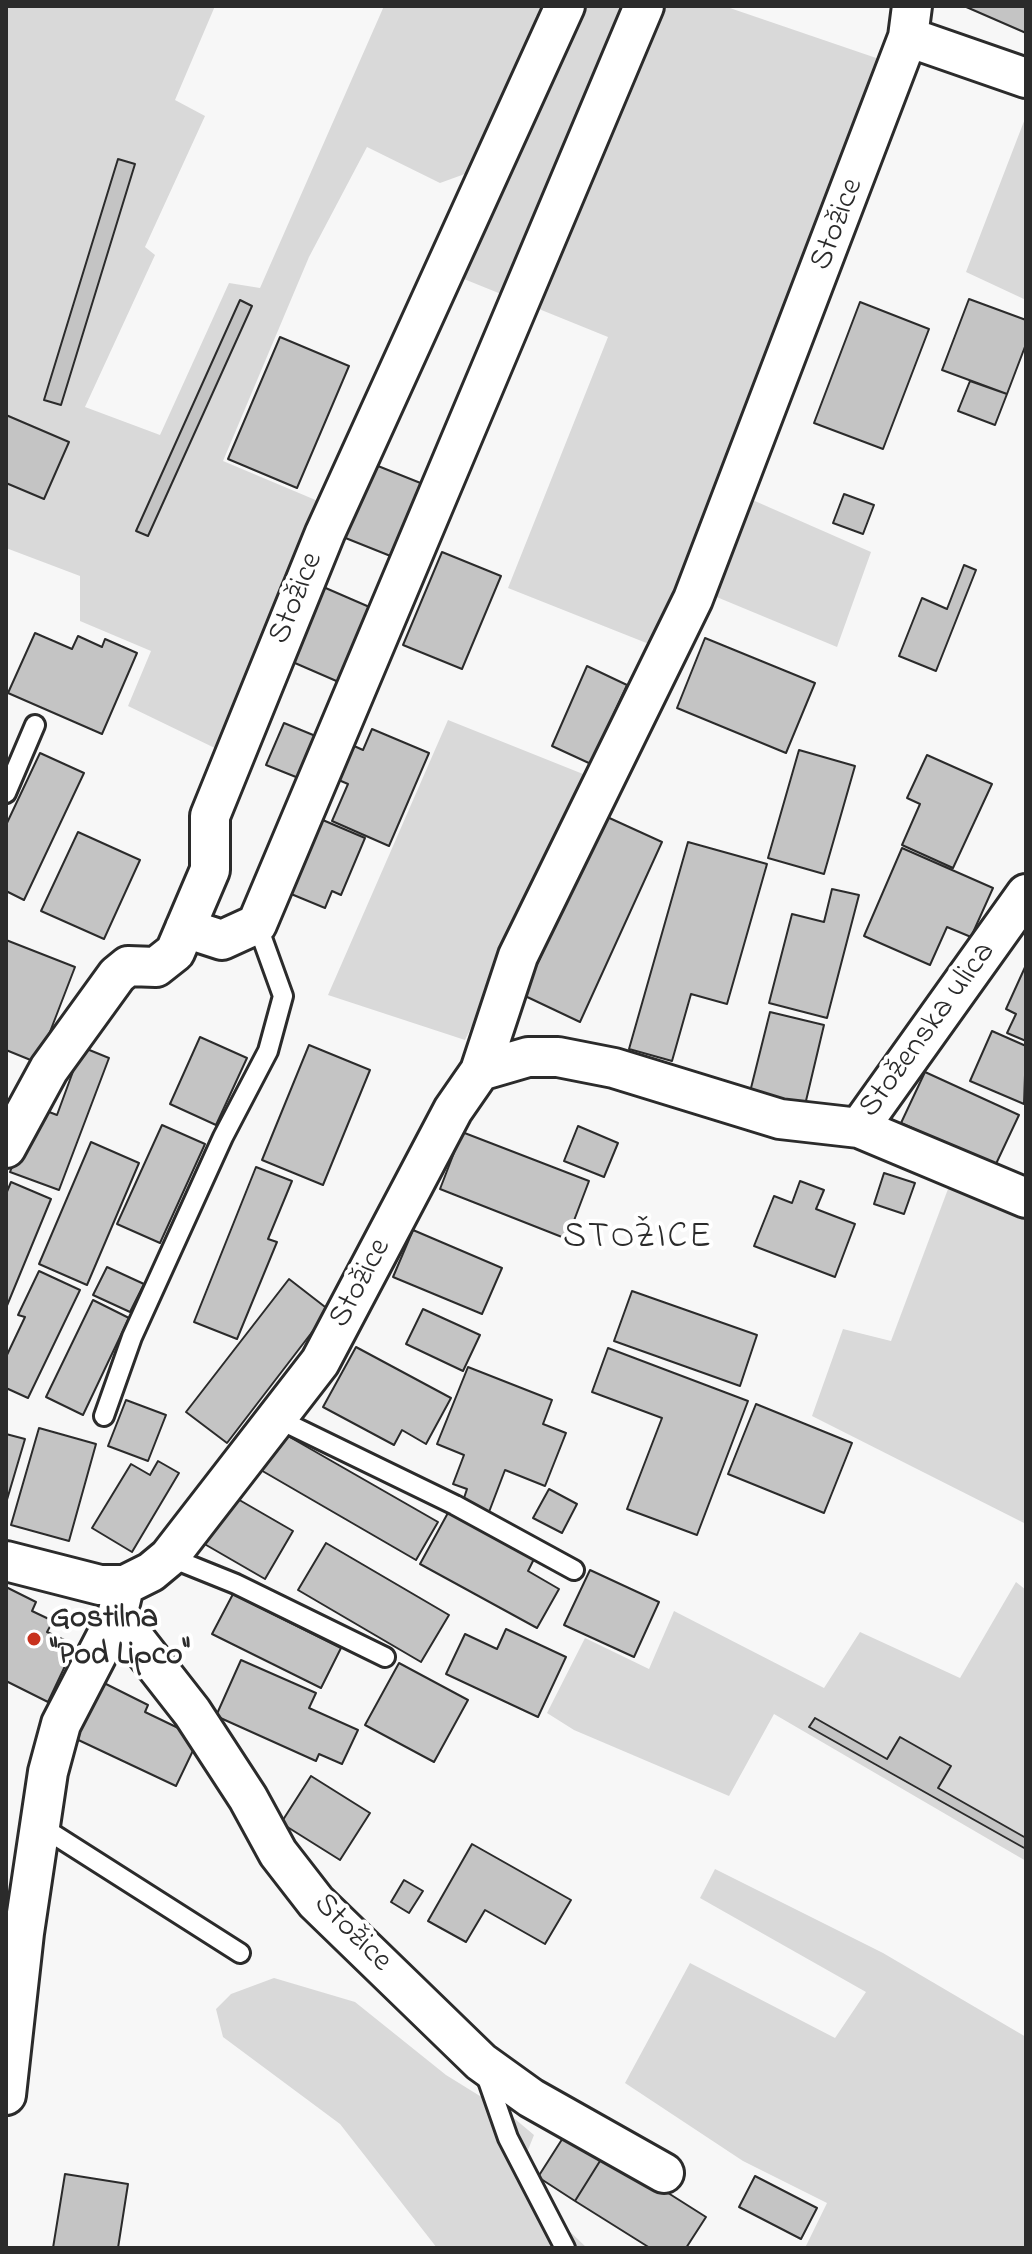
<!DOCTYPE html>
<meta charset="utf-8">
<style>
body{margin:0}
#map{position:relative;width:1032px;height:2254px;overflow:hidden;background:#f7f7f7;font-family:"Indie Flower",sans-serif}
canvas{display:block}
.frame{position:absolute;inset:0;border:8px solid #2b2b2b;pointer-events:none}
</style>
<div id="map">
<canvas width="1032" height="2254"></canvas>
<div class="frame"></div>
</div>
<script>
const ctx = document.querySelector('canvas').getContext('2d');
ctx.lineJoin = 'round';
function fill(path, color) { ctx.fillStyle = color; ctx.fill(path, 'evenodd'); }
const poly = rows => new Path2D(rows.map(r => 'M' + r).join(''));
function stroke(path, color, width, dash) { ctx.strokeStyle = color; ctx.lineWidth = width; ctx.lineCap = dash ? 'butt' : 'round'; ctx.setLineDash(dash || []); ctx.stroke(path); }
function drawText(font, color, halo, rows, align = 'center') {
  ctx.font = font + ' "Indie Flower",sans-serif'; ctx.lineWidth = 8; ctx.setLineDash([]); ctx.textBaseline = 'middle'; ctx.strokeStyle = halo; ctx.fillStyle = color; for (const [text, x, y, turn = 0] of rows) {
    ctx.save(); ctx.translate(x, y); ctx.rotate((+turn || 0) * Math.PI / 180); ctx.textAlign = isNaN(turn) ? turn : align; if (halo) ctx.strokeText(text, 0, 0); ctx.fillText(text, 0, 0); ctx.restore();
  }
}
fill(poly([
 [6,6,215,6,175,100,205,116,145,247,155,255,85,407,160,435,229,283,260,288,384,6,552,6,473,171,440,183,367,147,309,257,223,461,325,504,221,751,128,706,151,651,80,621,80,576,6,548],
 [578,6,629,6,536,210,506,296,454,275],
 [662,6,724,6,885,61,823,232,654,646,508,588,608,337,534,307],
 [1026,116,1026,300,966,272],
 [748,498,871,552,837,647,707,593],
 [448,720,593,778,465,1040,328,995],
 [951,1181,1026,1214,1026,1524,812,1416,843,1329,891,1341],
 [1016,1582,1026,1590,1026,1861,774,1714,729,1796,574,1730,547,1713,585,1638,649,1669,674,1611,824,1688,860,1632,960,1678],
 [715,1869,883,1953,1026,2037,1026,2248,805,2248,827,2203,743,2161,625,2083,690,1963,835,2038,866,1992,700,1898],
 [274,1978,355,2002,446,2075,509,2114,534,2135,516,2180,587,2248,437,2248,340,2124,223,2037,216,2009,231,1994]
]), '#d9d9d9');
const building = poly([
 [964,6,1026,6,1026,33,964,6],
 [118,159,135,164,61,405,44,400,118,159],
 [969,299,1026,320,1026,344,1007,394,942,370,969,299],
 [240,300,252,306,148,536,136,531,240,300],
 [860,302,929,329,883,449,814,423,860,302],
 [280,337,349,366,297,488,228,459,280,337],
 [970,381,1007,394,995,425,958,411,970,381],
 [6,415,69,442,44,499,6,483,6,415],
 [373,464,423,484,393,557,343,537,373,464],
 [844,494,874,505,863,534,833,523,844,494],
 [442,552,501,576,462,669,403,645,442,552],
 [964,565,976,570,936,671,899,656,922,598,947,609,964,565],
 [321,586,374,609,341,683,288,660,321,586],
 [35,633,72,649,78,636,102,647,105,639,137,653,102,734,8,693,35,633],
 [705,638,815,683,786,753,677,708,705,638],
 [587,666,627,685,591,764,552,746,587,666],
 [284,723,318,737,301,779,266,765,284,723],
 [372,729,429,753,389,846,332,821,348,784,327,775,343,741,363,750,372,729],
 [799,750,855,766,824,874,768,858,799,750],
 [40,753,84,773,24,900,6,891,6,825,40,753],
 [927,755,992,784,953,868,902,845,920,804,907,798,927,755],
 [311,815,365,838,341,895,332,891,325,908,279,889,311,815],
 [605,816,662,842,580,1022,523,995,605,816],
 [78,832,140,860,104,939,41,911,78,832],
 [688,842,767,864,727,1004,691,994,672,1061,629,1049,688,842],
 [902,848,993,888,971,937,947,927,930,965,864,936,902,848],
 [832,889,859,895,827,1018,769,1003,792,914,824,922,832,889],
 [6,940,75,967,38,1063,6,1050,6,940],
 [1026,965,1026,1041,1007,1033,1016,1014,1006,1009,1026,965],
 [770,1012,824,1025,805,1105,750,1092,770,1012],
 [992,1031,1026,1046,1024,1104,970,1081,992,1031],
 [200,1037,247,1058,216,1125,170,1104,200,1037],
 [309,1045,370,1070,323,1185,262,1160,309,1045],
 [82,1047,109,1058,59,1190,10,1172,36,1107,57,1115,82,1047],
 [925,1072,1019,1115,995,1166,901,1123,925,1072],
 [162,1125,205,1144,160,1243,117,1224,162,1125],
 [578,1126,618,1143,604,1177,564,1161,578,1126],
 [462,1132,589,1181,567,1239,440,1189,462,1132],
 [91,1142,139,1163,87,1285,39,1264,91,1142],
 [256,1167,292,1181,268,1239,277,1242,237,1339,194,1322,256,1167],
 [884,1173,915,1183,904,1214,874,1204,884,1173],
 [800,1181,824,1190,816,1209,855,1224,835,1277,754,1246,774,1196,792,1203,800,1181],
 [11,1182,51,1199,6,1308,6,1194,11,1182],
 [413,1230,502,1268,482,1314,393,1277,413,1230],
 [107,1267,144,1284,130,1312,93,1295,107,1267],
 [39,1271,80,1290,28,1398,6,1388,6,1357,25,1317,18,1315,39,1271],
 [289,1279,329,1310,227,1443,186,1412,289,1279],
 [632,1291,757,1335,740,1386,614,1341,632,1291],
 [93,1300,129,1318,83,1415,46,1397,93,1300],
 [423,1309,480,1335,463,1371,406,1344,423,1309],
 [356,1347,451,1398,426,1444,402,1430,394,1445,323,1407,356,1347],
 [608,1348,748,1401,697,1535,627,1509,662,1418,592,1392,608,1348],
 [468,1367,552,1400,543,1424,566,1433,545,1486,505,1470,489,1512,463,1501,467,1489,453,1484,464,1455,437,1444,468,1367],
 [126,1400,166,1415,148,1461,108,1446,126,1400],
 [756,1404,852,1443,824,1513,728,1474,756,1404],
 [39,1428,96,1444,69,1541,11,1525,39,1428],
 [281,1432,438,1522,416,1560,259,1469,281,1432],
 [6,1434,25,1439,6,1503,6,1434],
 [158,1461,179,1473,132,1552,92,1528,131,1464,150,1475,158,1461],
 [549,1489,577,1504,562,1533,533,1518,549,1489],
 [229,1494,293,1531,265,1579,201,1542,229,1494],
 [449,1511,535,1557,528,1571,559,1589,537,1628,420,1564,449,1511],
 [326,1543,449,1615,421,1662,298,1590,326,1543],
 [590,1570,659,1602,634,1657,564,1625,590,1570],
 [6,1587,36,1602,32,1611,53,1621,47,1632,75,1645,48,1702,6,1681,6,1587],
 [233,1594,341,1648,321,1688,212,1634,233,1594],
 [506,1629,566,1657,538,1717,446,1674,465,1634,497,1649,506,1629],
 [241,1660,316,1693,309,1708,358,1730,342,1764,319,1754,316,1761,216,1716,241,1660],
 [399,1663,468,1700,434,1762,365,1725,399,1663],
 [100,1681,148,1705,145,1712,199,1738,176,1786,72,1737,100,1681],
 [815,1718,887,1759,900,1737,951,1766,938,1788,1026,1838,1026,1849,809,1727,815,1718],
 [311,1776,370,1813,340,1860,281,1823,311,1776],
 [472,1844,571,1900,545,1944,485,1910,466,1942,428,1921,472,1844],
 [404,1880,423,1891,409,1913,391,1902,404,1880],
 [568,2130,605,2153,575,2201,538,2177,568,2130],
 [605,2153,706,2217,686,2248,650,2248,575,2201,605,2153],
 [65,2174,128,2184,118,2248,53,2248,65,2174],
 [755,2176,817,2208,801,2239,739,2207,755,2176]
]);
fill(building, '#c4c4c4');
stroke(building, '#2b2b2b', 2);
const service = poly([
 [6,793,35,725],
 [104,1416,132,1337,223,1137,268,1051,283,996,257,924],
 [276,1418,455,1505,574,1570],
 [169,1557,236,1584,385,1657],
 [39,1825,240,1953],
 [485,2072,508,2138,565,2248]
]);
const minor = poly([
 [912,6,908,37,1026,78],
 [185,928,222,940,257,924,644,6],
 [480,1071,518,956,693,599,908,37],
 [859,1128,1026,894],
 [6,1148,49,1069,117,975,128,966,156,967,175,952,210,870,210,816,325,533,565,6],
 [6,1561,100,1585,125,1585,151,1572,169,1557,320,1362,453,1110,480,1071,528,1057,558,1057,614,1068,780,1119,859,1128,1026,1198],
 [117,1616,192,1712,248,1798,278,1853,316,1902,481,2062,531,2098,664,2173],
 [6,2095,24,1933,48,1772,61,1724,117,1616,122,1595]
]);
stroke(service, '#2b2b2b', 24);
stroke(minor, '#2b2b2b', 44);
stroke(service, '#fff', 18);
stroke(minor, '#fff', 38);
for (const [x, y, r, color] of [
 [34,1639,8,"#c8321e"]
]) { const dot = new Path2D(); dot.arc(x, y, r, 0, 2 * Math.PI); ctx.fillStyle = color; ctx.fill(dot); stroke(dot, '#fff', 3); }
drawText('32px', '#2b2b2b', '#fff', [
 ["Stožice",839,225,-69],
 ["Stožice",298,599,-68],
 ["Stoženska ulica",929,1031,-54],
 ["Stožice",362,1284,-62],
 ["Stožice",351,1934,45]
]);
drawText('bold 32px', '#2b2b2b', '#fff', [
 ["Gostilna",50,1621],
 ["\"Pod Lipco\"",50,1658]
], 'left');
ctx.letterSpacing = '2px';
drawText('36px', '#2b2b2b', '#fff', [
 ["STOŽICE",638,1240]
]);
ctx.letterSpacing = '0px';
</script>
